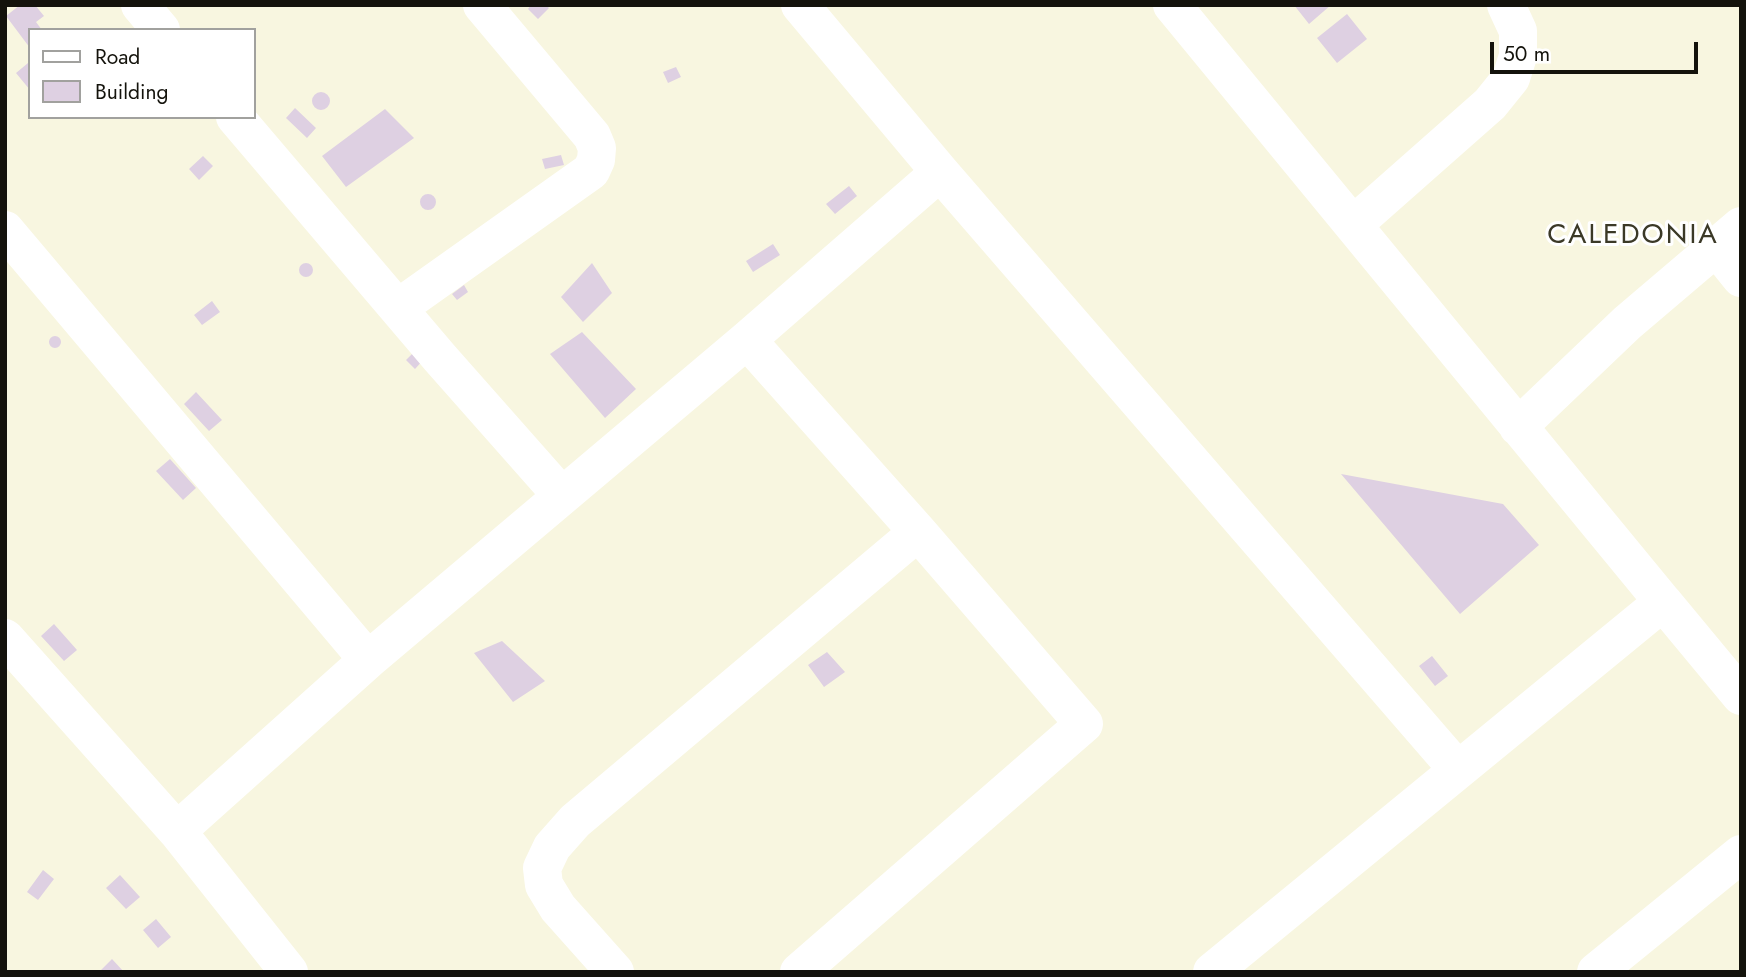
<!DOCTYPE html>
<style>
body{margin:0}
#map{position:relative;width:1746px;height:977px;overflow:hidden;background:#f8f6e0;font-family:Jost,sans-serif}
canvas{display:block}
.frame{position:absolute;inset:0;border:7px solid #14130c;pointer-events:none}
.legend{position:absolute;left:28px;top:28px;width:228px;height:91px;box-sizing:border-box;background:#fff;border:2px solid #a1a19e;margin:0;padding:9px 12px;list-style:none;font-size:21px;color:#14130c}
.legend li{display:flex;align-items:center;gap:14px;height:35px}
.legend b{width:35px;border:2px solid #a1a19e}
.scale{position:absolute;left:1490px;top:42px;width:208px;height:32px;box-sizing:border-box;border:4px solid #14130c;border-top:0;padding-left:9px;font-size:21px;line-height:24px;white-space:nowrap;color:#14130c;-webkit-text-stroke:5px #fff;paint-order:stroke}
</style>
<div id="map">
<canvas width="1746" height="977"></canvas>
<div class="frame"></div>
<ul class="legend">
<li><b style="height:9px;background:#fff"></b>Road</li>
<li><b style="height:19px;background:#ded0e2"></b>Building</li>
</ul>
<div class="scale">50 m</div>
</div>
<script>
const ctx = document.querySelector('canvas').getContext('2d');
ctx.lineJoin = 'round';
function fill(path, color) { ctx.fillStyle = color; ctx.fill(path, 'evenodd'); }
const poly = rows => new Path2D(rows.map(r => 'M' + r).join(''));
function stroke(path, color, width, dash) { ctx.strokeStyle = color; ctx.lineWidth = width; ctx.lineCap = dash ? 'butt' : 'round'; ctx.setLineDash(dash || []); ctx.stroke(path); }
function drawText(font, color, halo, rows, align = 'center') {
  ctx.font = font + ' Jost,sans-serif'; ctx.lineWidth = 6; ctx.setLineDash([]); ctx.textBaseline = 'middle'; ctx.strokeStyle = halo; ctx.fillStyle = color; for (const [text, x, y, turn = 0] of rows) {
    ctx.save(); ctx.translate(x, y); ctx.rotate((+turn || 0) * Math.PI / 180); ctx.textAlign = isNaN(turn) ? turn : align; if (halo) ctx.strokeText(text, 0, 0); ctx.fillText(text, 0, 0); ctx.restore();
  }
}
fill(poly([
 [20,5,35,5,44,16,36,22,42,30,30,30,30,48,6,16],
 [531,5,546,5,549,8,538,19,528,9],
 [1294,5,1331,5,1309,24],
 [1347,14,1367,39,1337,63,1317,38],
 [28,63,30,65,30,90,16,73],
 [676,67,681,77,668,83,663,72],
 '312 101a9 9 0 1 1 18 0a9 9 0 1 1-18 0Z',
 [295,108,316,128,307,138,286,118],
 [385,109,414,138,346,187,322,156],
 [561,155,564,165,545,169,542,159],
 [203,156,213,166,199,180,189,169],
 [849,186,857,196,835,214,826,204],
 '420 202a8 8 0 1 1 16 0a8 8 0 1 1-16 0Z',
 [773,244,780,255,753,272,746,261],
 '299 270a7 7 0 1 1 14 0a7 7 0 1 1-14 0Z',
 [592,263,612,293,583,322,561,297],
 [464,285,468,292,457,300,452,294],
 [212,301,220,312,202,325,194,315],
 [582,332,636,389,605,418,550,354],
 '49 342a6 6 0 1 1 12 0a6 6 0 1 1-12 0Z',
 [417,349,425,358,415,369,406,360],
 [196,392,222,420,209,431,184,404],
 [170,459,196,488,183,500,156,471],
 [1341,474,1503,504,1539,545,1460,614],
 [54,624,77,650,64,661,41,636],
 [502,641,545,681,513,702,474,653],
 [827,652,845,672,824,687,808,665],
 [1432,656,1448,676,1435,686,1419,666],
 [43,870,54,879,38,900,27,892],
 [120,875,140,897,126,909,106,888],
 [156,919,171,937,158,948,143,930],
 [112,959,124,972,99,972]
]), '#ded0e2');
stroke(poly([
 [140,5,161,30],
 [800,5,940,172,1458,770],
 [1172,5,1663,602,1212,972],
 [235,117,440,358,562,496],
 [1353,225,1490,104,1511,78,1518,56,1518,31,1506,5],
 [5,230,368,660],
 [1716,247,1741,278],
 [398,308,591,171,596,160,597,148,592,136,482,5],
 [747,340,918,532,1084,724,799,972],
 [1518,427,1627,323,1741,226],
 [1663,602,1741,696],
 [5,638,177,831,289,972],
 [177,831,368,660,747,340,940,172],
 [615,972,558,908,544,885,542,868,552,847,575,821,918,532],
 [1596,972,1741,854]
]), '#fff', 38);
ctx.letterSpacing = '2px';
drawText('28px', '#3b3927', '#fff', [
 ["CALEDONIA",1633,236]
]);
ctx.letterSpacing = '0px';
</script>
